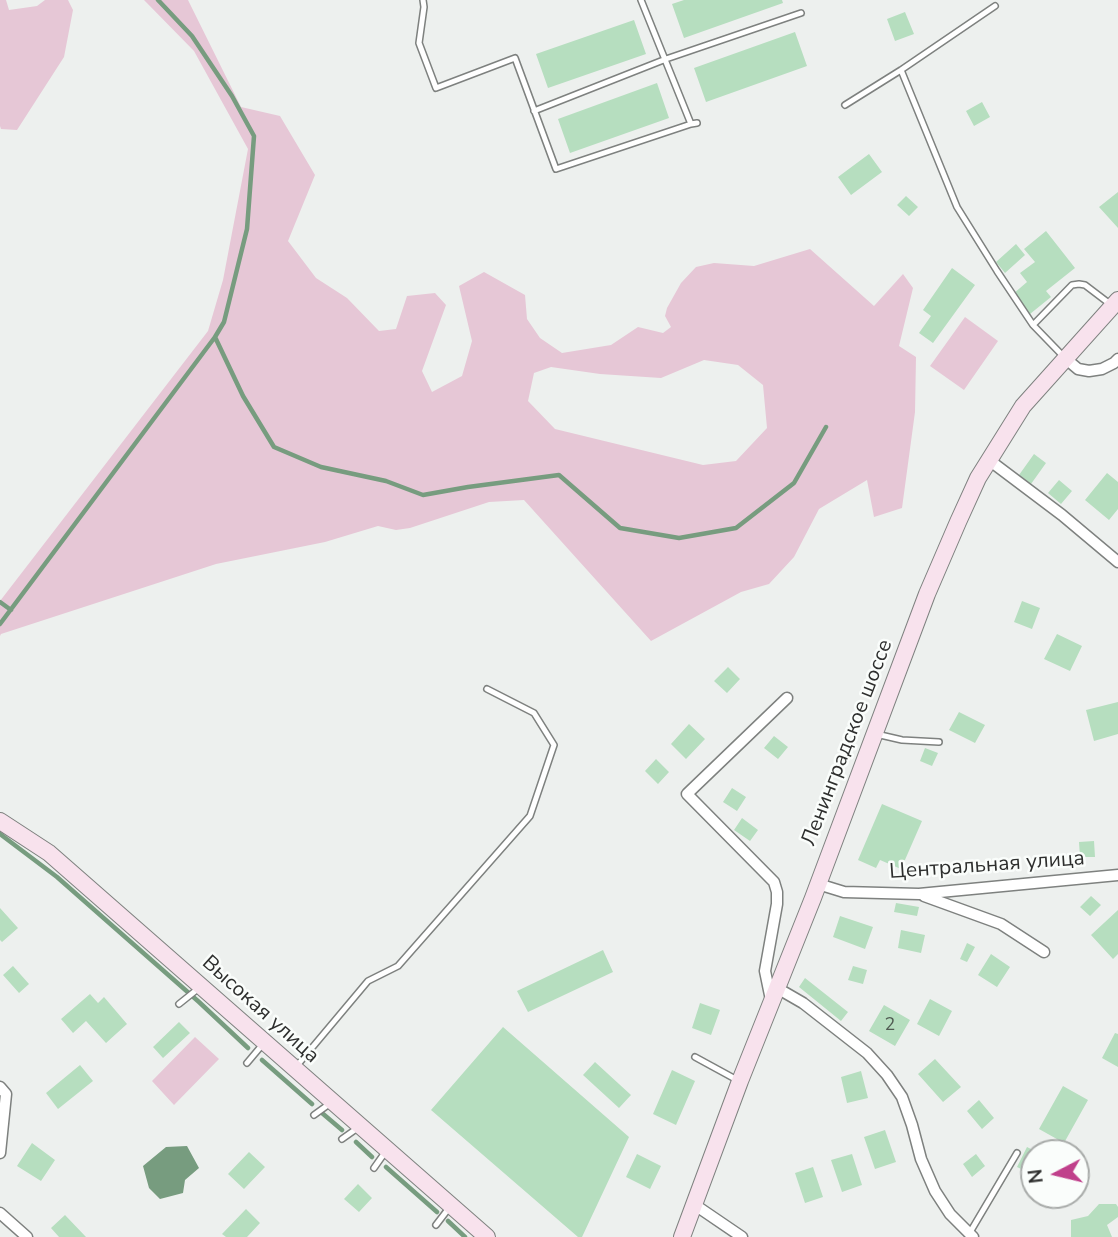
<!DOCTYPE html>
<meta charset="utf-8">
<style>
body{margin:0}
#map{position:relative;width:1118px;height:1237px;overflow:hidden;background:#edf0ee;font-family:"Nunito Sans",sans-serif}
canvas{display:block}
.north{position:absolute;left:1020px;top:1139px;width:70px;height:70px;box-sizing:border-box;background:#fafdfb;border:2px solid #a8aba9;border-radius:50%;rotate:263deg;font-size:19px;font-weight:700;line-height:28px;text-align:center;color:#2e2f2e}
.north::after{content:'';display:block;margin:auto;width:24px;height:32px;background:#c0408b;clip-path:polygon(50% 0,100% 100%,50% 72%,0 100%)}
</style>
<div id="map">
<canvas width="1118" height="1237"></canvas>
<div class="north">N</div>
</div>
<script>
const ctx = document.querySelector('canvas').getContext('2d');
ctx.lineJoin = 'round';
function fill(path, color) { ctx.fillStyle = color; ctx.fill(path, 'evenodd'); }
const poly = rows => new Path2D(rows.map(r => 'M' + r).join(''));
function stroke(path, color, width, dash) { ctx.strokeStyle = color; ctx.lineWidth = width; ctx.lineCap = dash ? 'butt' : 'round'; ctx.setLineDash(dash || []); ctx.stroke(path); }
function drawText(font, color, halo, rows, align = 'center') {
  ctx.font = font + ' "Nunito Sans",sans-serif'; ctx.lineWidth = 5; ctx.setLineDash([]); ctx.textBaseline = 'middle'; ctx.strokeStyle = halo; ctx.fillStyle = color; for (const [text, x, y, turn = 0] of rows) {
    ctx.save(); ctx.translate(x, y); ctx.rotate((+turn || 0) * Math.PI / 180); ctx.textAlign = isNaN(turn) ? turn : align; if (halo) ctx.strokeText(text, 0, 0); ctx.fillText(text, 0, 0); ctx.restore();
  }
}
fill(poly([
 [0,0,6,0,9,10,37,6,45,0,68,0,73,10,64,57,17,130,1,129,0,126],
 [144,0,188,0,241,107,280,116,315,175,288,241,316,278,347,298,379,331,396,329,407,296,435,293,446,305,422,371,432,392,462,376,472,341,459,286,484,272,525,295,527,319,540,338,562,353,611,345,638,327,663,333,671,327,665,316,667,308,681,283,696,267,714,263,754,266,810,249,874,306,903,274,913,288,899,346,916,357,915,412,902,508,874,517,867,480,819,509,794,557,769,584,741,592,651,641,524,500,489,502,410,528,396,530,378,526,325,542,216,564,1,634,0,636,0,601,208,331,223,280,248,149,194,51],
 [704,360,738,365,763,385,767,428,736,461,703,465,555,429,528,401,534,373,551,367,600,374,661,378],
 [965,317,998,341,964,390,930,366],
 [195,1037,219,1059,174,1105,152,1081]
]), '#e6c7d6');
fill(poly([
 [187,1146,199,1168,185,1180,183,1193,160,1199,149,1188,143,1166,166,1147]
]), '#779c7f');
stroke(poly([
 [215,337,243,396,274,447,321,467,386,481,423,495,468,487,559,475,620,528,679,538,736,528,794,483,826,427],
 [0,602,11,610],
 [0,624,215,337,224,322,247,229,254,136,232,96,192,36,158,0],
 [0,834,57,877,199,1002,248,1048],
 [262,1060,312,1104],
 [322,1113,342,1130],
 [356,1142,372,1157],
 [386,1167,437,1212],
 [448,1221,465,1237]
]), '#779c7f', 4.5);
fill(poly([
 [684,0,782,0,783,3,684,38,672,4],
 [905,12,914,34,895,41,887,19],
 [634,20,646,54,548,88,536,54],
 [795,32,807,66,706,102,694,68],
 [657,83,669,118,570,153,558,119],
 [982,102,990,117,974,126,966,111],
 [869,154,882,172,851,195,838,177],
 [1118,192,1118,228,1099,207],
 [906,196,918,207,909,216,897,205],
 [1046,231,1075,268,1046,291,1051,297,1030,314,1013,294,1027,282,1020,273,1035,262,1024,249],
 [1016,244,1025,255,1005,273,996,262],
 [952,268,975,285,933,343,919,333,931,316,923,310],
 [1034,454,1046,463,1031,484,1019,475],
 [1107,473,1118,482,1118,509,1109,520,1085,500],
 [1059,480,1072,491,1061,504,1048,493],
 [1022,601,1040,608,1032,629,1014,622],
 [1057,634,1082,646,1070,671,1044,659],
 [728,667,740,679,727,693,714,681],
 [1118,702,1118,734,1094,741,1086,710],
 [959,712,985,725,975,743,949,730],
 [689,724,705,739,686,759,671,744],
 [774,736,788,747,778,759,764,748],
 [925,748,938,753,932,766,920,761],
 [656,759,669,772,658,784,645,771],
 [732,788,746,797,737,811,723,802],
 [882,804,922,821,901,869,880,860,876,868,858,860],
 [742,818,758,830,750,841,734,830],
 [1094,841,1095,857,1080,857,1079,842],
 [1091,896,1101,905,1090,916,1080,907],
 [896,903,919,907,917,916,894,912],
 [0,908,18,928,2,942,0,940],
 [1118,910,1118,954,1113,959,1091,935],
 [840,916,873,927,865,949,833,937],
 [901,930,925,935,921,953,898,948],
 [967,943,975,947,967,962,960,959],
 [603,950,613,972,528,1012,517,991],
 [991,954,1010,967,997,987,978,975],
 [13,966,29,984,19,993,3,975],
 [853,966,867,970,863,984,848,980],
 [805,978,848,1012,841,1021,799,987],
 [90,994,98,1003,104,997,127,1024,106,1043,86,1021,73,1033,61,1019],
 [930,999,952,1011,939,1036,917,1024],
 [700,1003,720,1010,711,1035,692,1028],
 [884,1005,910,1020,895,1046,869,1031],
 [179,1022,190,1033,163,1058,153,1047],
 [503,1027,629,1137,582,1237,578,1237,431,1110],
 [1115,1033,1118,1034,1118,1067,1102,1058],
 [935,1059,961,1087,943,1102,918,1074],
 [595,1062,631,1095,619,1108,583,1075],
 [80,1065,93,1081,58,1109,46,1093],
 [672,1070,695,1081,676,1125,653,1114],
 [861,1071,868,1098,847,1103,841,1077],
 [1063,1086,1088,1100,1064,1143,1039,1129],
 [979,1100,994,1118,982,1129,967,1111],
 [885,1130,896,1162,875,1169,864,1137],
 [32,1143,55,1160,41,1181,17,1166],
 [1027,1147,1039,1153,1034,1153,1034,1175,1017,1167],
 [249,1152,265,1167,244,1189,228,1174],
 [637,1154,661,1166,650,1189,626,1177],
 [852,1154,862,1185,842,1192,831,1160],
 [976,1154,985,1166,972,1177,963,1164],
 [813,1167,823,1197,805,1203,795,1173],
 [358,1184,372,1198,359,1212,344,1199],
 [1099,1204,1116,1204,1118,1207,1118,1217,1107,1225,1112,1237,1071,1237,1071,1220,1088,1216],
 [246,1209,260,1223,247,1237,226,1237,222,1234],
 [65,1215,86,1237,59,1237,51,1228]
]), '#b6debf');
const lane = poly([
 [423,0,424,7,419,43,436,88,515,58,556,169,691,124],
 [641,0,691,124,697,123],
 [901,70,957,207,997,271,1033,325,1064,357],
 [845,105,901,70,995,6],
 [534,111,666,59,801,13],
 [1033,325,1072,285,1079,284,1085,285,1110,304],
 [876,734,902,740,939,742],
 [179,1004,199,988],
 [695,1057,739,1081],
 [247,1063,263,1044],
 [295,1068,368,981,398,966,530,816,554,745,534,713,487,689],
 [314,1115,332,1102],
 [342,1139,359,1127],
 [374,1168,386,1151],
 [436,1225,449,1208],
 [969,1234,1017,1153]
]);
const street = poly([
 [1065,358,1078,369,1089,371,1102,369,1114,363,1118,359],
 [989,460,1062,515,1118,562],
 [818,884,844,892,919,894,1118,875],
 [924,896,1001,924,1044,952],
 [777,988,803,1003,867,1053,887,1075,902,1097,912,1125,921,1159,935,1191,950,1214,973,1237],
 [771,1000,765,971,777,904,777,892,774,882,687,794,787,698],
 [0,1087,6,1094,0,1153],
 [695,1205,742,1237],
 [0,1213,27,1237]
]);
const secondary = poly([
 [0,821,49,853,487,1237],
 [682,1237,740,1081,813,898,927,594,958,522,978,478,1023,406,1118,300]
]);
stroke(lane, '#7e817f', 8);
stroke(street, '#7e817f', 13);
stroke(secondary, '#7e817f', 18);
stroke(lane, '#fff', 5);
stroke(street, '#fff', 10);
stroke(secondary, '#f8e2ed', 16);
drawText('18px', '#505b52', null, [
 ["2",890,1026]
]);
drawText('21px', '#2e2f2e', '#fafdfb', [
 ["Ленинградское шоссе",848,743,-69],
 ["Центральная улица",987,866,-4],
 ["Высокая улица",260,1010,42]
]);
</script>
